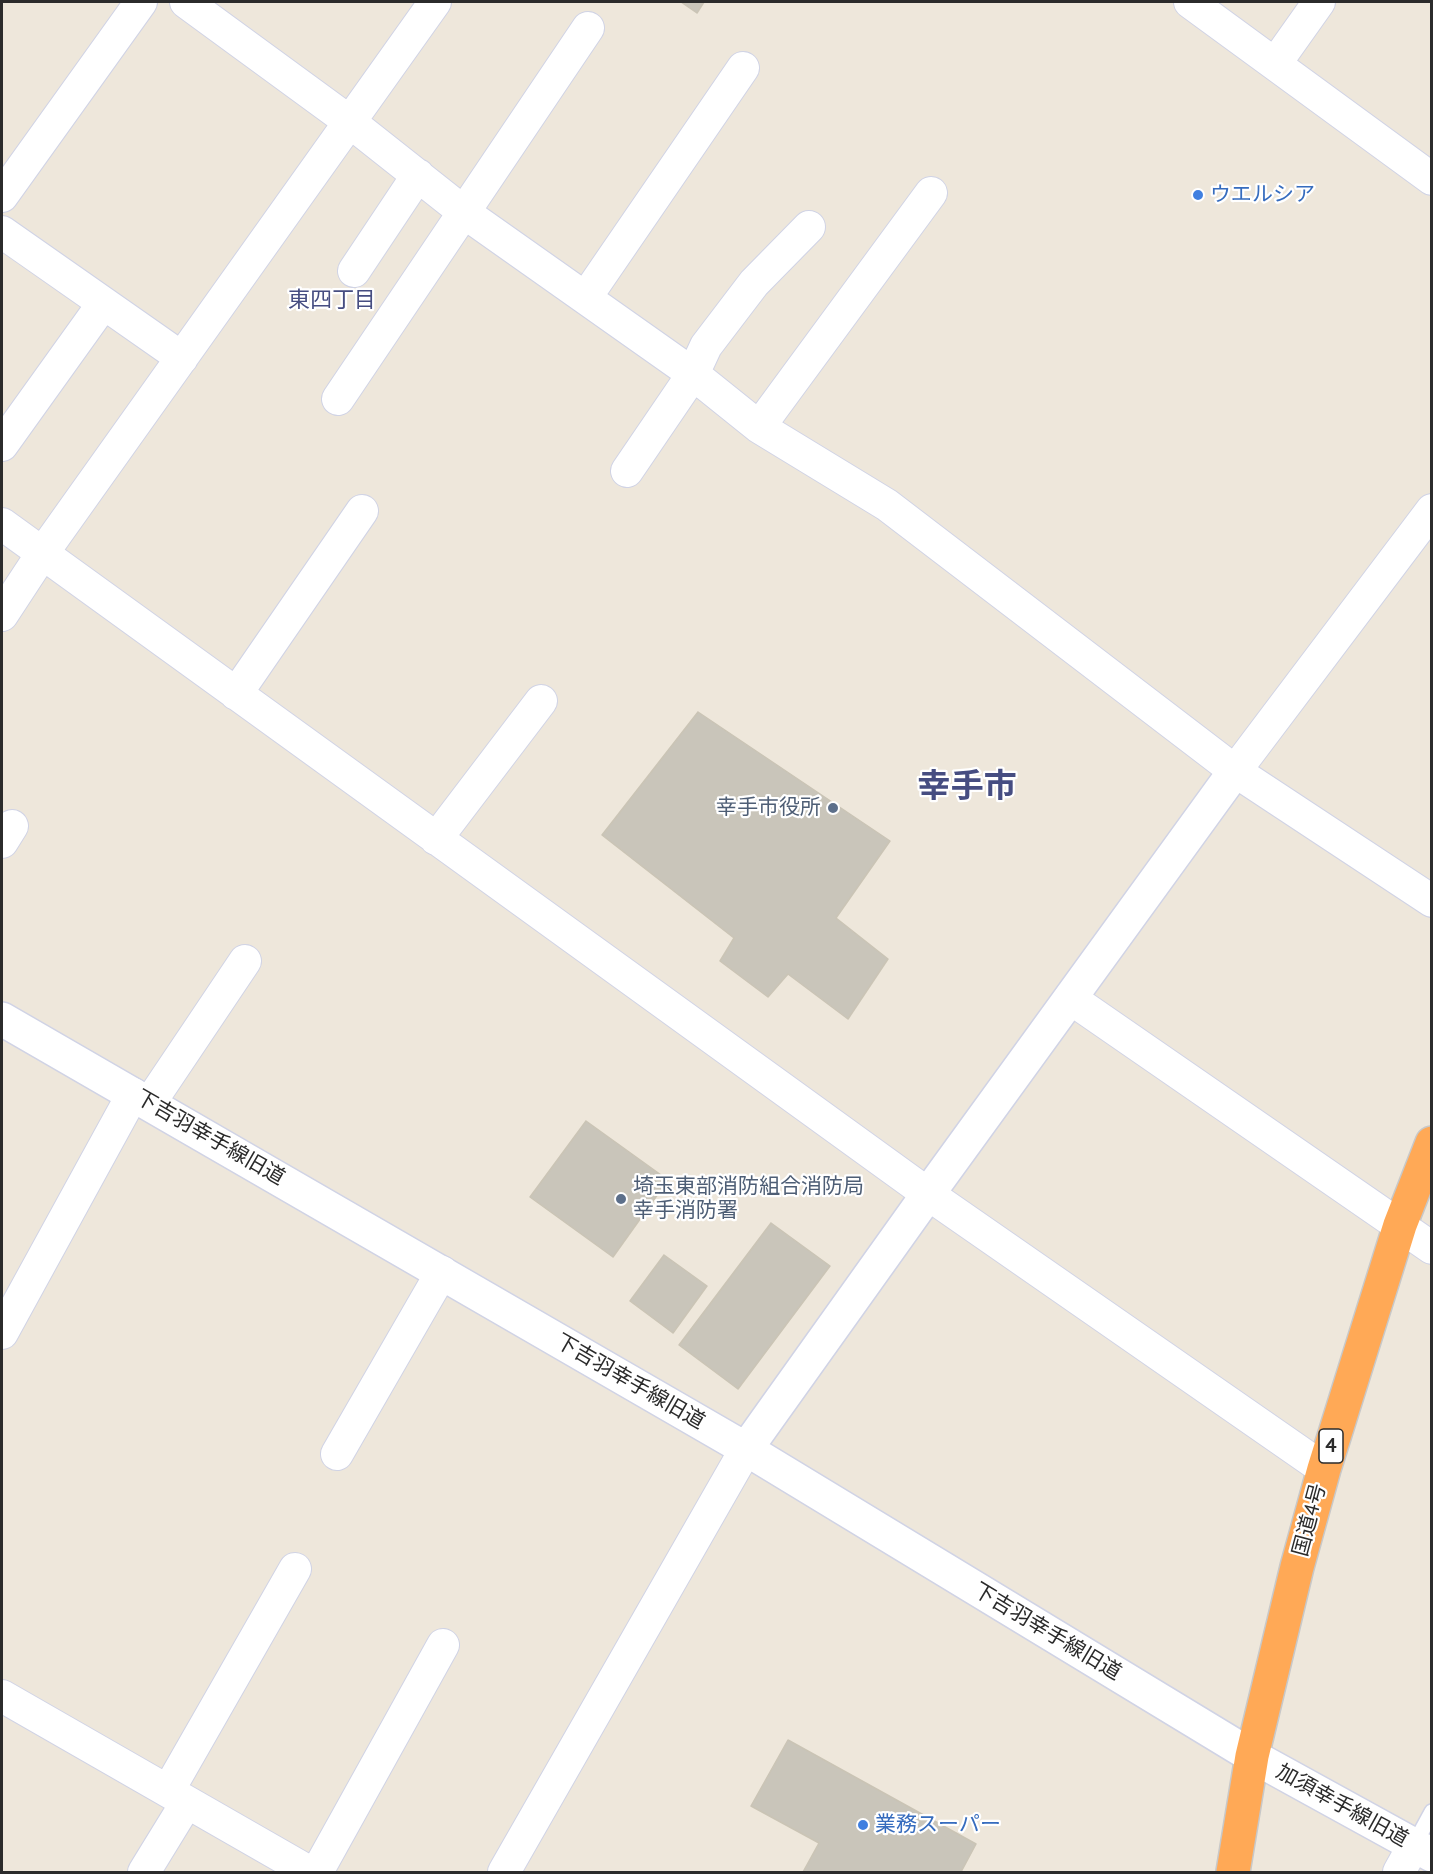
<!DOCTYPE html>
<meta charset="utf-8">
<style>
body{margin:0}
#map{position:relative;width:1433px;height:1874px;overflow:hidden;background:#eee7db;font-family:"PT Sans",sans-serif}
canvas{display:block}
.frame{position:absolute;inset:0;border:3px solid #2b2b2b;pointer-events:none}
</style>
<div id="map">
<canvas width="1433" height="1874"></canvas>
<div class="frame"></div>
</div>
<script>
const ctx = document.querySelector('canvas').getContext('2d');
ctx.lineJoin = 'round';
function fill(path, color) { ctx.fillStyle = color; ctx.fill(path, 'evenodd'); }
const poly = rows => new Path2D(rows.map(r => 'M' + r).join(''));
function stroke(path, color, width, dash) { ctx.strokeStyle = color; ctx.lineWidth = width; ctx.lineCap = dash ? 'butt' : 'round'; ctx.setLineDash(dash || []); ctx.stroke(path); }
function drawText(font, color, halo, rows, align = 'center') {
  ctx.font = font + ' "PT Sans","Noto Sans JP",sans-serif'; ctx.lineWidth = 4.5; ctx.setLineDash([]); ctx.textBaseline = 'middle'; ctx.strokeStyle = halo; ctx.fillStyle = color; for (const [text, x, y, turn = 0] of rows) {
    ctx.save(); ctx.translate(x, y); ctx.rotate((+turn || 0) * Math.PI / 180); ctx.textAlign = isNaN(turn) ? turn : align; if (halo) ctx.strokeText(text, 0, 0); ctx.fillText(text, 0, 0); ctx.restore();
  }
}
const building = poly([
 [681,2,704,2,697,13,681,2],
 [698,712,890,841,836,918,888,959,848,1019,788,974,768,997,720,961,734,938,602,835,698,712],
 [586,1121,668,1180,613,1257,530,1197,586,1121],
 [771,1223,830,1266,738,1389,679,1345,771,1223],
 [664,1255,707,1286,673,1333,630,1301,664,1255],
 [788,1740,976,1844,961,1872,803,1872,819,1843,751,1806,788,1740]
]);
fill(building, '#c9c5ba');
stroke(building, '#cac4b5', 1.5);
const lane = poly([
 [1414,1845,1432,1812]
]);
const street = poly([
 [186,2,350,122,465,213,693,374,759,427,887,505,1235,771,1432,901],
 [1190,2,1432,179],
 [1275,64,1319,2],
 [2,196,141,2],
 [2,232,182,358],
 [354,271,418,175],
 [586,297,743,68],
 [338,399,588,28],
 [759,427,931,193],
 [2,445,103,304],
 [627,471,693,374,706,346,754,283,809,227],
 [2,524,928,1194,1324,1469],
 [2,615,42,554,435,2],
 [236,694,362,511],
 [1235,771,1432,510],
 [436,839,541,701],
 [2,842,12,826],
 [1070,998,1432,1248],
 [149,1104,245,961],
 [2,1333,133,1094],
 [337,1454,442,1272],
 [2,1696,309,1872],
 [168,1791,295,1569],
 [144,1872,187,1802],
 [317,1872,443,1645],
 [504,1872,746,1449],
 [1399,1872,1414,1845]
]);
const secondary = poly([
 [2,1019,746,1449,1252,1756,1432,1855],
 [746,1449,928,1194,1235,771]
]);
const highway = poly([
 [1233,1872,1252,1756,1297,1567,1324,1469,1400,1225,1432,1143]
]);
stroke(lane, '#d0d3e5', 18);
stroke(street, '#d0d3e5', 34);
stroke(secondary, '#d0d3e5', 36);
stroke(highway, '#c8c8c8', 36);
stroke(lane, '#fff', 15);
stroke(street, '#fff', 32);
stroke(secondary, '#fff', 33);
stroke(highway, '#ffa956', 33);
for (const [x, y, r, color] of [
 [1198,195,6,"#3f7fe0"],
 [833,808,6,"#5c6f8a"],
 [621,1199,6,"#5c6f8a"],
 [863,1825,6,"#3f7fe0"]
]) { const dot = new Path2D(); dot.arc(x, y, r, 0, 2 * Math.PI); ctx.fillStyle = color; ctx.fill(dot); stroke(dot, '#fff', 2); }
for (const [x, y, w] of [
 [1331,1446,24]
]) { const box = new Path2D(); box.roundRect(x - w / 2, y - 17, w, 34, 4.5); ctx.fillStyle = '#fff'; ctx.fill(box); stroke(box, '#2b2b2b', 1.5); }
drawText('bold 20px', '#2b2b2b', null, [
 ["4",1331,1446]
]);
drawText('21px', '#366cbe', '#fff', [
 ["ウエルシア",1210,195],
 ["業務スーパー",875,1825]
], 'left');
drawText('21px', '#4e5e75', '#fff', [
 ["幸手市役所",821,808],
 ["埼玉東部消防組合消防局",633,1187,"left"],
 ["幸手消防署",633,1211,"left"]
], 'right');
drawText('21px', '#2b2b2b', '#fff', [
 ["下吉羽幸手線旧道",210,1138,30],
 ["下吉羽幸手線旧道",630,1382,30],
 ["国道4号",1310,1520,-75],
 ["下吉羽幸手線旧道",1047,1632,31],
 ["加須幸手線旧道",1342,1806,29]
]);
drawText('22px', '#464d81', '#fff', [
 ["東四丁目",332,301]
]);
drawText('bold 33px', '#464d81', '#fff', [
 ["幸手市",967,788]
]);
</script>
